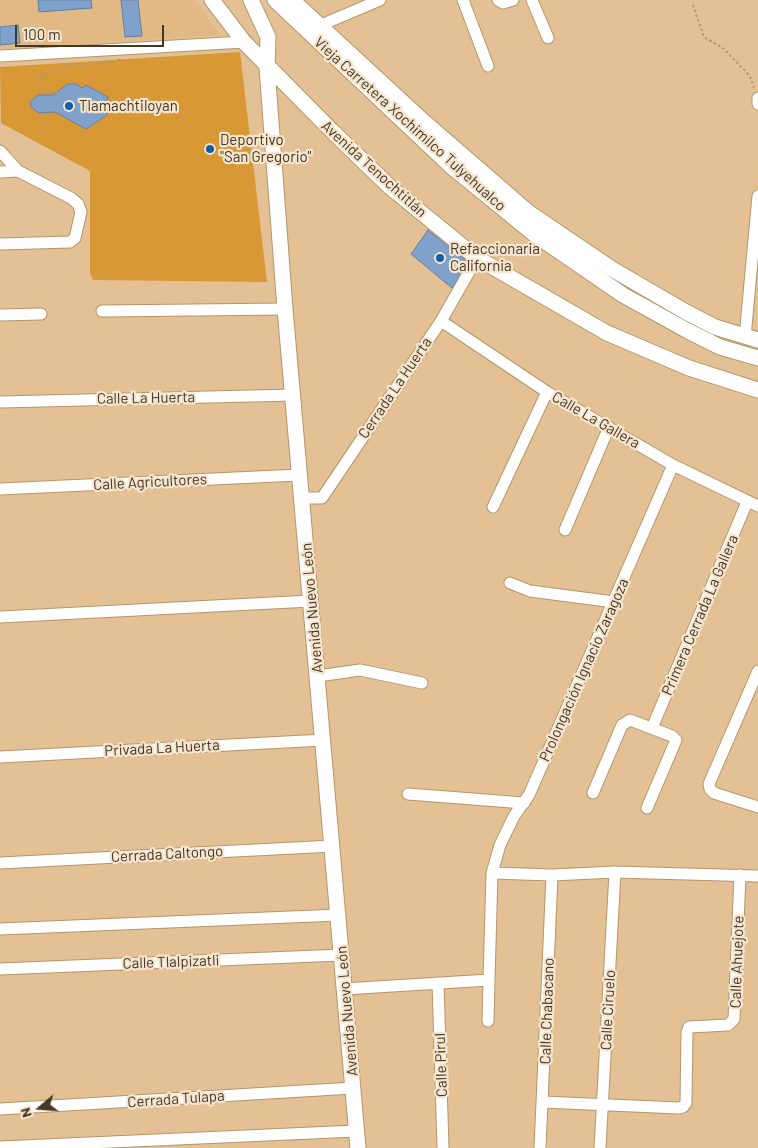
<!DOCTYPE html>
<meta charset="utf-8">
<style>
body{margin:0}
#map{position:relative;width:758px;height:1148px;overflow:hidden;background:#e3c194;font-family:Barlow,sans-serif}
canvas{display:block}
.north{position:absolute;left:15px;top:1083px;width:50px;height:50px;-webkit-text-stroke:4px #f6e5ce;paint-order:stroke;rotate:252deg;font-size:14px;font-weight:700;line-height:20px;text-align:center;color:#453725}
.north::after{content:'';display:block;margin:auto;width:18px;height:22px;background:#453725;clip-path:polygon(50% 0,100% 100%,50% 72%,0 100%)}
.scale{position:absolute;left:15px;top:25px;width:149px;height:22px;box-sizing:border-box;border:2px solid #453725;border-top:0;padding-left:6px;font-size:15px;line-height:18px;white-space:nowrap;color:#453725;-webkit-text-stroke:4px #f6e5ce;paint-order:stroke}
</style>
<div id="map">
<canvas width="758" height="1148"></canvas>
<div class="north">N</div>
<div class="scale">100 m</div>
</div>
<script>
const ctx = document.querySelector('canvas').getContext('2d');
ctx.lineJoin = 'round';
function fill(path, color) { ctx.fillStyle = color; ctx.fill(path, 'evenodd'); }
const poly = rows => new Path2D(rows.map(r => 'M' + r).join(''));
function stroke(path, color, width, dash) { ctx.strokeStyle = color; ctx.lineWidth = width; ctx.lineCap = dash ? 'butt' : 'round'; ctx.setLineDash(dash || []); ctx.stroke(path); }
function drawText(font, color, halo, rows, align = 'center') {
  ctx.font = font + ' Barlow,sans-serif'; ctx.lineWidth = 4.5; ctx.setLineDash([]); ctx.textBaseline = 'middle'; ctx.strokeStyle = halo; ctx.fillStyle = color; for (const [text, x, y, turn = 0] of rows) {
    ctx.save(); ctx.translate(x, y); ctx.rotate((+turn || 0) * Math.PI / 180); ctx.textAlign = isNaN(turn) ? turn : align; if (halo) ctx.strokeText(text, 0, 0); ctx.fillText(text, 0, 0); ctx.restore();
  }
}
fill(poly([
 [0,0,195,0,220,35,0,49]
]), '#e0b985');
fill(poly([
 [240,52,267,282,93,280,90,273,90,171,1,123,0,67]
]), '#d89835');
const building = poly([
 [38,0,91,0,92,8,39,12,38,0],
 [121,0,138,0,142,36,125,37,121,0],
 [18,25,20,43,0,45,0,27,18,25],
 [68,84,75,84,83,88,86,85,108,97,107,115,86,129,55,112,39,113,31,107,30,102,38,95,53,95,68,84],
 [428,230,469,263,452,288,411,254,428,230]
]);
fill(building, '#80a1ca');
stroke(building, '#6080a8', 1);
const street = poly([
 [463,0,488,66],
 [498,0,503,3,513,0],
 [532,0,548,38],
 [321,25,380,0],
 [0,56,244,42],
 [758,98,758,104],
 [0,151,18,171,71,198,78,204,81,212,75,238,70,242,0,244],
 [0,172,18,171],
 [102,311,285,309],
 [0,315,41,314],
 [441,321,547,392,673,465,758,506],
 [745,337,758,196],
 [0,402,293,395],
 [0,489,299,475],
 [301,498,322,498,441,321,477,258],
 [493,507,547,392],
 [565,530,609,427],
 [510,583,530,591,614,602],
 [0,617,311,601],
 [758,671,709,784,710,789,714,793,758,807],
 [318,676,360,670,422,683],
 [652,728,747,502],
 [0,757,324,740],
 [593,793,622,725,630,720,672,736,676,740,647,808],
 [408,794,524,803],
 [0,863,333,846],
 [492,873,552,875,615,872,758,876],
 [0,929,339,915],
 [0,969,342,955],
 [438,983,443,1148],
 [344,989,489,980,492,873,500,845,514,816,529,795,673,465],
 [488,1021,489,980],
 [543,1102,678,1108,683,1107,686,1103,687,1032,689,1027,728,1025,734,1019,740,875],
 [0,1109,353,1088],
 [0,1147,356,1131],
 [540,1148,552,875],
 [600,1148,615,872]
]);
const secondary = poly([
 [212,0,244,42,333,132,390,187,477,258,607,333,689,368,758,390],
 [251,0,268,37,267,68,285,309,358,1148],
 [275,0,453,168,534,234,623,295,688,331,720,347,758,358],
 [292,0,423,121,528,212,612,269,686,312,715,327,758,340]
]);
stroke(street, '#b6956a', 13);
stroke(secondary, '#b6956a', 17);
stroke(poly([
 [693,5,704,37,724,49,750,76,754,88],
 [57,92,40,93,39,77,67,65,115,62,120,59]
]), '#b39772', 2, [2.5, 2.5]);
stroke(street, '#fff', 11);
stroke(secondary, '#fff', 15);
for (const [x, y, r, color] of [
 [69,106,5,"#115ead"],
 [210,149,5,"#115ead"],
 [440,258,5,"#115ead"]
]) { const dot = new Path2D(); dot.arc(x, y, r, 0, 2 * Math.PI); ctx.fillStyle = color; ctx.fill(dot); stroke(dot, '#f6e5ce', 2); }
drawText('15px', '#453725', '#f6e5ce', [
 ["Tlamachtiloyan",79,106],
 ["Deportivo",220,140],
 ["\"San Gregorio\"",220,157],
 ["Refaccionaria",450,249],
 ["California",450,266]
], 'left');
drawText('15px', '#453725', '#f6e5ce', [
 ["Vieja Carretera Xochimilco Tulyehualco",410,124,42],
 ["Avenida Tenochtitlán",374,169,42],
 ["Cerrada La Huerta",395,388,-56],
 ["Calle La Huerta",146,398,-1],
 ["Calle La Gallera",596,420,30],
 ["Calle Agricultores",150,482,-3],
 ["Avenida Nuevo León",312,608,-95],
 ["Primera Cerrada La Gallera",700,615,-67],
 ["Prolongación Ignacio Zaragoza",584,670,-66],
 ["Privada La Huerta",162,748,-3],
 ["Cerrada Caltongo",167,854,-3],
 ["Calle Tlalpizatli",171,962,-2],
 ["Calle Ahuejote",737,962,-88],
 ["Calle Ciruelo",608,1010,-87],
 ["Avenida Nuevo León",347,1011,-95],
 ["Calle Chabacano",547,1011,-88],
 ["Calle Pirul",441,1065,-92],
 ["Cerrada Tulapa",176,1099,-4]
]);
</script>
